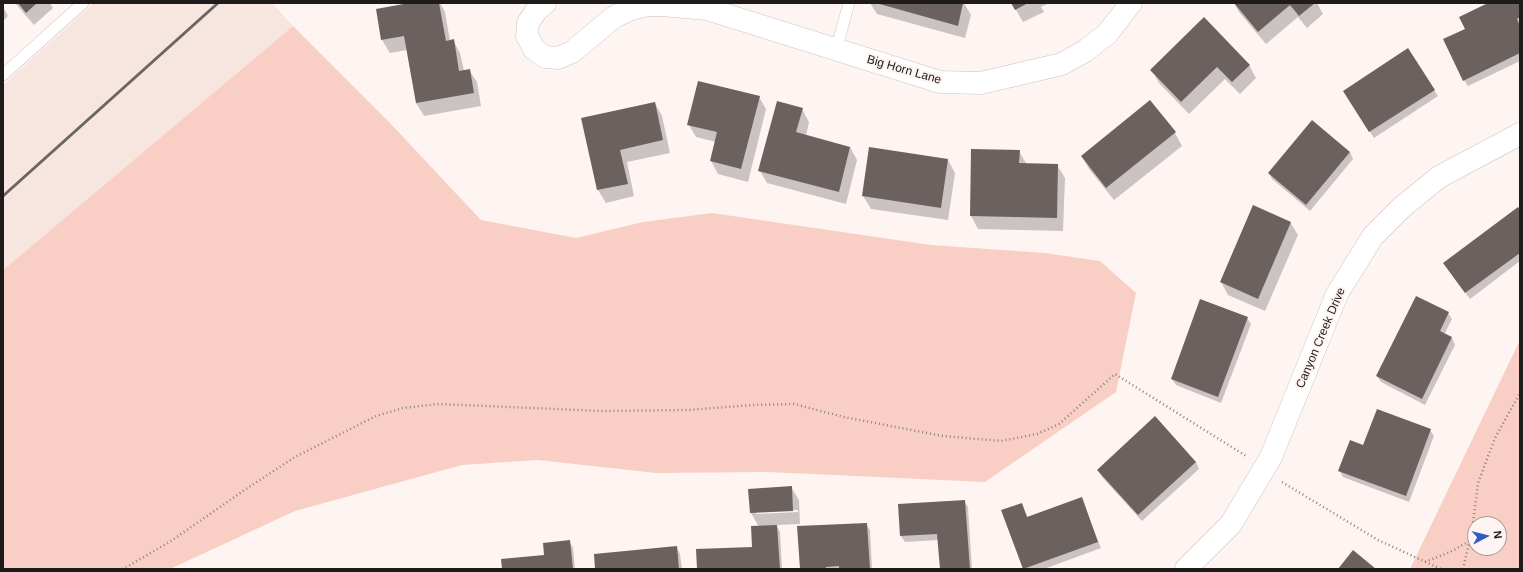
<!DOCTYPE html>
<style>
body{margin:0}
#map{position:relative;width:1523px;height:572px;overflow:hidden;background:#fef4f2;font-family:Helvetica,sans-serif}
canvas{display:block}
.frame{position:absolute;inset:0;border:4px solid #1e1b1a;pointer-events:none}
.north{position:absolute;left:1467px;top:516px;width:40px;height:40px;box-sizing:border-box;background:#fef4f2;border:1px solid #a49d9c;border-radius:50%;rotate:83deg;font-size:11px;font-weight:700;line-height:16px;text-align:center;color:#1e1b1a}
.north::after{content:'';display:block;margin:auto;width:14px;height:18px;background:#2f5ac9;clip-path:polygon(50% 0,100% 100%,50% 72%,0 100%)}
</style>
<div id="map">
<canvas width="1523" height="572"></canvas>
<div class="frame"></div>
<div class="north">N</div>
</div>
<script>
const ctx = document.querySelector('canvas').getContext('2d');
ctx.lineJoin = 'round';
function fill(path, color) { ctx.fillStyle = color; ctx.fill(path, 'evenodd'); }
const poly = rows => new Path2D(rows.map(r => 'M' + r).join(''));
function stroke(path, color, width, dash) { ctx.strokeStyle = color; ctx.lineWidth = width; ctx.lineCap = dash ? 'butt' : 'round'; ctx.setLineDash(dash || []); ctx.stroke(path); }
function drawText(font, color, halo, rows, align = 'center') {
  ctx.font = font + ' Helvetica,sans-serif'; ctx.lineWidth = 4; ctx.setLineDash([]); ctx.textBaseline = 'middle'; ctx.strokeStyle = halo; ctx.fillStyle = color; for (const [text, x, y, turn = 0] of rows) {
    ctx.save(); ctx.translate(x, y); ctx.rotate((+turn || 0) * Math.PI / 180); ctx.textAlign = isNaN(turn) ? turn : align; if (halo) ctx.strokeText(text, 0, 0); ctx.fillText(text, 0, 0); ctx.restore();
  }
}
fill(poly([
 [94,3,272,3,293,26,3,270,3,85]
]), '#f7e5e0');
fill(poly([
 [293,26,389,122,481,220,576,238,643,222,712,213,931,245,1045,253,1100,261,1136,293,1116,392,985,482,768,472,656,473,538,460,462,465,295,511,170,569,3,569,3,270],
 [1520,340,1520,569,1410,569],
 [1475,524,1499,524,1499,548,1475,548]
]), '#f9cfc5');
fill(poly([
 [15,3,50,3,53,8,34,25],
 [414,3,440,3,445,12,450,41,453,40,460,53,464,71,469,70,477,82,481,106,424,116,416,103,407,50,390,53,382,40,377,10],
 [870,3,964,3,971,15,965,38,877,14],
 [1012,3,1049,3,1041,7,1044,12,1023,22],
 [1234,3,1317,3,1323,14,1307,28,1298,17,1266,44,1239,12],
 [1490,3,1520,3,1520,61,1468,86,1464,80],
 [3,7,8,16,3,21],
 [1249,65,1256,78,1240,94,1225,79,1189,114,1159,83,1152,70],
 [1434,90,1438,96,1374,138,1348,97],
 [759,97,766,109,748,182,718,174,711,161,716,142,696,137,689,125],
 [1150,101,1175,133,1182,146,1114,200,1089,169,1082,156],
 [655,103,662,116,670,153,627,162,634,196,606,203,598,190,583,119],
 [802,109,809,122,806,136,850,147,857,160,846,204,767,183,760,171],
 [972,150,1019,151,1027,165,1057,165,1065,178,1063,231,978,229,971,216],
 [1350,152,1353,159,1310,211,1272,179,1269,173],
 [948,160,955,173,948,220,871,209,863,196],
 [1520,212,1520,261,1470,299,1448,269],
 [1290,222,1298,235,1265,311,1228,295,1221,282],
 [1448,313,1452,319,1444,335,1452,338,1455,345,1425,405,1381,382,1377,376],
 [1247,318,1251,324,1221,403,1176,385,1172,379],
 [1430,430,1434,436,1409,502,1343,477,1340,471,1364,447],
 [1196,462,1199,469,1142,521,1102,477,1098,470],
 [791,487,799,500,800,524,776,525,780,532,782,569,698,569,753,548,759,527,751,513,749,490],
 [798,510,798,512,756,514,756,512],
 [1081,498,1101,548,1044,569,1024,569,1002,511,1021,504,1028,518],
 [964,501,968,507,972,569,941,569,939,540,905,542,901,536,899,505],
 [866,524,870,530,872,569,801,569],
 [569,541,573,548,575,569,503,569,545,556],
 [677,548,680,554,682,569,596,569]
]), '#0003');
fill(poly([
 [18,3,37,3,26,13],
 [409,3,439,3,446,41,454,39,459,71,470,69,474,93,416,103,404,36,381,40,376,9],
 [876,3,963,3,958,26],
 [1011,3,1028,3,1015,10],
 [1234,3,1315,3,1299,16,1290,5,1258,32],
 [1488,3,1520,3,1520,17,1517,19,1520,26,1520,53,1463,81,1443,39,1465,29,1459,17],
 [1204,17,1250,65,1232,82,1217,67,1181,102,1150,70],
 [1408,48,1435,90,1369,132,1343,91],
 [698,81,760,96,741,169,710,161,717,132,687,125],
 [1150,100,1176,132,1106,188,1081,156],
 [777,101,803,108,796,132,850,147,839,192,758,171],
 [655,102,663,140,620,150,628,184,597,190,581,118],
 [1312,120,1350,152,1306,205,1268,173],
 [869,147,948,159,941,208,862,196],
 [971,149,1020,150,1019,163,1058,164,1057,218,970,216],
 [1253,205,1291,222,1258,299,1220,282],
 [1518,207,1520,210,1520,253,1465,293,1443,263],
 [1416,296,1449,312,1440,331,1452,337,1422,399,1376,376],
 [1200,299,1248,317,1218,397,1171,379],
 [1377,409,1431,429,1406,496,1338,471,1350,440,1363,445],
 [1155,416,1196,462,1138,515,1097,470],
 [792,486,793,511,750,513,748,489],
 [1082,497,1098,542,1023,569,1001,510,1022,503,1027,517],
 [965,500,970,569,940,569,937,534,900,536,898,504],
 [867,523,870,569,839,569,839,566,826,567,826,569,800,569,797,526],
 [777,525,780,569,697,569,696,549,752,547,751,526],
 [570,540,573,569,502,569,501,559,544,555,543,543],
 [677,546,679,569,595,569,594,554],
 [1353,550,1376,569,1338,569]
]), '#6b6260');
const service = poly([
 [836,50,849,3],
 [3,75,83,3]
]);
const minor = poly([
 [545,3,536,11,528,23,527,36,534,49,545,57,558,58,572,52,614,17,631,9,648,5,662,5,707,9],
 [699,3,707,9,940,82,981,83,1062,64,1085,51,1107,34,1131,3],
 [1186,569,1231,524,1271,457,1337,294,1373,236,1401,208,1439,177,1520,134]
]);
stroke(service, '#ccc3c0', 12);
stroke(minor, '#ccc3c0', 23);
stroke(poly([
 [1282,482,1378,540,1441,569],
 [1425,562,1450,552,1468,542],
 [122,569,130,565,171,541,246,489,295,457,376,416,403,408,439,404,602,411,688,410,752,405,794,404,844,417,943,436,1001,441,1037,434,1059,424,1115,374,1246,456],
 [1463,569,1472,530,1478,483,1495,438,1520,393]
]), '#8a8382', 2.5, [1, 3]);
stroke(service, '#fff', 11);
stroke(minor, '#fff', 22);
stroke(poly([
 [3,196,218,3]
]), '#6b6664', 3);
drawText('12px', '#1e1b1a', '#fef4f2', [
 ["Big Horn Lane",904,70,16],
 ["Canyon Creek Drive",1321,338,-67]
]);
</script>
